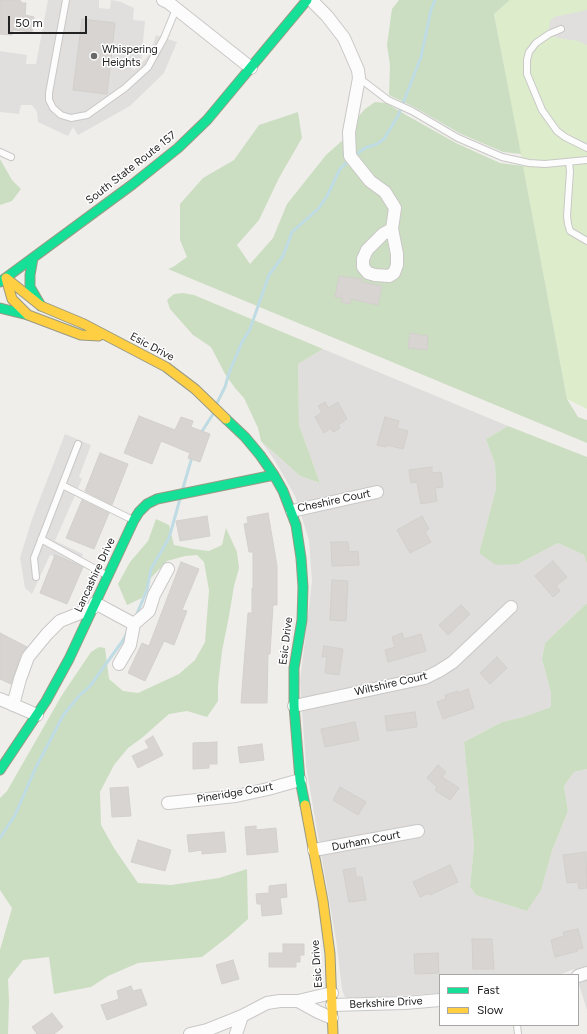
<!DOCTYPE html>
<style>
body{margin:0}
#map{position:relative;width:587px;height:1034px;overflow:hidden;background:#f0eeeb;font-family:Figtree,sans-serif}
canvas{display:block}
.legend{position:absolute;left:439px;top:974px;width:140px;height:52px;box-sizing:border-box;background:#fff;border:1px solid #a7a7a7;margin:0;padding:5px 7px;list-style:none;font-size:12px;color:#222}
.legend li{display:flex;align-items:center;gap:8px;height:20px}
.legend b{width:20px;border:1px solid #a7a7a7}
.scale{position:absolute;left:8px;top:16px;width:79px;height:18px;box-sizing:border-box;border:2px solid #222;border-top:0;padding-left:5px;font-size:12px;line-height:14px;white-space:nowrap;color:#222;-webkit-text-stroke:3px #fff;paint-order:stroke}
</style>
<div id="map">
<canvas width="587" height="1034"></canvas>
<ul class="legend">
<li><b style="height:5px;background:#16e098"></b>Fast</li>
<li><b style="height:5px;background:#ffcf43"></b>Slow</li>
</ul>
<div class="scale">50 m</div>
</div>
<script>
const ctx = document.querySelector('canvas').getContext('2d');
ctx.lineJoin = 'round';
function fill(path, color) { ctx.fillStyle = color; ctx.fill(path, 'evenodd'); }
const poly = rows => new Path2D(rows.map(r => 'M' + r).join(''));
function stroke(path, color, width, dash) { ctx.strokeStyle = color; ctx.lineWidth = width; ctx.lineCap = dash ? 'butt' : 'round'; ctx.setLineDash(dash || []); ctx.stroke(path); }
function drawText(font, color, halo, rows, align = 'center') {
  ctx.font = font + ' Figtree,sans-serif'; ctx.lineWidth = 3; ctx.setLineDash([]); ctx.textBaseline = 'middle'; ctx.strokeStyle = halo; ctx.fillStyle = color; for (const [text, x, y, turn = 0] of rows) {
    ctx.save(); ctx.translate(x, y); ctx.rotate((+turn || 0) * Math.PI / 180); ctx.textAlign = isNaN(turn) ? turn : align; if (halo) ctx.strokeText(text, 0, 0); ctx.fillText(text, 0, 0); ctx.restore();
  }
}
fill(poly([
 [323,349,508,426,486,439,495,464,496,489,479,553,518,564,558,543,584,555,587,564,587,603,545,643,542,659,551,693,551,707,523,717,502,722,464,742,474,846,470,887,476,895,527,911,541,889,552,851,568,811,564,786,574,772,587,769,587,1010,574,969,559,975,440,975,440,993,351,999,345,997,342,990,337,946,306,766,300,681,312,581,309,540,295,496,274,459,261,441,300,476,320,483,299,425,298,364]
]), '#dfdedc');
fill(poly([
 [510,0,587,0,587,409,567,399,494,14]
]), '#ddeccb');
fill(poly([
 [399,0,510,0,494,14,521,154,503,152,461,134,414,107,389,95,390,65,387,45,392,9],
 [375,102,386,103,406,115,456,143,500,163,523,166,567,399,578,417,587,420,587,443,168,269,173,267,187,257,180,240,180,204,203,178,234,160,259,125,298,112,302,138,279,178,259,220,237,245,250,264,273,238,287,204,326,155,353,131,358,117,365,109],
 [0,159,12,180,21,189,12,201,0,205],
 [183,293,194,295,323,349,298,364,299,425,320,483,300,476,261,441,258,428,244,398,235,388,225,374,211,347,193,335,170,309,167,300,174,294],
 [508,426,587,457,587,564,584,555,558,543,518,564,496,565,479,553,496,489,495,464,486,439],
 [156,519,169,525,174,545,193,549,209,551,222,545,226,528,237,552,239,568,234,586,229,616,222,651,218,685,218,701,207,717,187,711,169,714,143,737,128,748,114,765,100,792,101,825,114,848,138,883,171,885,219,878,247,869,248,919,229,936,202,957,138,963,108,976,91,987,54,994,49,957,23,960,8,979,9,1001,8,1034,0,1034,0,950,12,908,0,890,0,798,7,791,62,695,91,652,99,647,105,648,109,679,123,691,138,693,179,674,195,660,205,642,209,590,204,562,197,555,185,556,167,561,150,579,142,598,127,605,118,584,130,562,148,541],
 [587,603,587,769,574,772,564,786,568,811,552,851,541,890,527,911,476,895,470,887,474,846,464,742,502,722,523,717,551,707,551,693,542,659,545,643]
]), '#cbdec1');
fill(poly([
 [48,0,99,0,99,8,110,9,111,0,121,2,134,8,133,20,145,21,141,62,130,62,129,64,133,70,136,69,150,54,156,35,177,42,164,73,130,106,78,135,73,127,68,136,38,122,37,112,32,105,21,105,19,114,0,112,0,51,27,55,26,64,36,64],
 [587,10,587,45,578,41,558,38,552,35,549,31,550,21,554,17],
 [65,434,91,445,79,477,82,479,79,486,55,541,83,554,79,567,50,555,32,594,25,588,20,558,32,519]
]), '#e0dfde');
stroke(poly([
 [354,156,365,148,377,144,384,139,398,116,421,57,431,10,435,0],
 [217,403,225,387,229,373,242,342,250,329,269,275,283,256,292,232,319,208,327,196,340,169,350,159],
 [201,433,213,414],
 [183,488,192,457],
 [136,616,147,590,151,569,169,538,180,499],
 [0,838,15,815,36,767,64,714,79,696,90,686,124,639,127,632]
]), '#bfdbe3', 3);
const building = poly([
 [0,0,15,0,21,1,21,3,26,3,25,15,34,17,32,32,13,30,12,35,0,34,0,0],
 [82,19,115,23,107,94,73,90,82,19],
 [339,276,362,279,362,282,382,286,378,305,351,299,350,304,341,302,342,298,335,297,339,276],
 [410,333,428,336,427,350,408,348,410,333],
 [325,402,328,408,338,402,347,419,338,425,340,428,333,432,331,428,324,433,315,417,322,412,318,406,325,402],
 [139,416,175,430,181,417,193,421,191,427,210,434,200,462,188,458,190,453,161,441,152,464,124,453,139,416],
 [385,417,399,421,397,428,408,431,403,449,387,445,386,447,377,445,385,417],
 [100,453,128,464,112,505,85,491,100,453],
 [432,467,432,473,441,472,443,487,435,488,437,501,421,504,417,482,411,483,409,470,432,467],
 [82,500,109,513,94,549,66,538,82,500],
 [268,513,277,566,277,605,273,605,270,654,268,654,267,703,241,703,248,613,252,613,252,588,253,588,253,552,249,552,244,524,248,523,247,517,268,513],
 [207,516,210,536,180,541,176,521,207,516],
 [422,516,429,529,425,532,431,542,410,553,397,530,422,516],
 [331,542,348,542,349,552,358,551,359,565,332,566,331,542],
 [55,555,83,567,67,604,40,593,55,555],
 [553,561,567,577,556,586,560,591,553,597,535,576,553,561],
 [181,562,199,569,182,610,187,611,174,645,164,641,145,681,128,673,142,643,149,646,181,562],
 [332,580,348,581,346,621,330,620,332,580],
 [461,605,470,614,448,635,439,625,461,605],
 [0,633,27,647,21,654,11,684,0,679,0,633],
 [402,633,404,639,421,634,426,651,388,662,385,650,395,647,392,637,402,633],
 [324,646,343,649,339,675,325,673,327,657,322,657,324,646],
 [497,657,507,668,490,684,480,673,497,657],
 [468,689,474,708,443,719,437,702,446,699,445,695,458,691,458,693,468,689],
 [415,712,417,727,387,731,385,716,415,712],
 [355,722,359,740,325,747,321,729,355,722],
 [153,736,163,755,138,768,132,756,149,748,145,741,153,736],
 [217,742,217,764,209,764,209,768,193,769,193,743,217,742],
 [262,744,264,760,240,763,238,747,262,744],
 [438,765,446,772,442,777,459,788,450,800,435,790,437,787,427,778,438,765],
 [128,787,131,816,112,817,110,788,128,787],
 [340,787,366,802,358,815,333,800,340,787],
 [256,826,256,830,276,828,278,852,247,855,245,827,256,826],
 [224,832,226,852,202,854,202,850,189,852,187,835,224,832],
 [138,840,171,850,165,871,131,862,138,840],
 [586,852,587,888,579,889,578,882,567,883,563,855,586,852],
 [450,865,458,882,430,895,429,893,420,897,413,882,450,865],
 [355,868,356,877,362,877,366,900,349,902,343,870,355,868],
 [286,884,287,897,280,898,282,914,262,916,261,904,257,904,256,894,269,893,269,886,286,884],
 [578,929,583,948,577,949,578,951,555,957,551,940,564,936,563,932,578,929],
 [472,939,492,939,494,969,473,969,472,939],
 [283,944,304,944,304,955,300,955,300,962,296,962,296,967,269,967,269,953,283,953,283,944],
 [438,953,439,973,415,974,414,954,438,953],
 [233,960,239,979,222,984,216,965,233,960],
 [131,986,133,991,141,989,147,1005,107,1020,101,1005,119,999,117,991,131,986],
 [52,1013,63,1027,54,1034,37,1034,32,1027,52,1013]
]);
fill(building, '#d7d4d2');
stroke(building, '#d3d0cc', 1);
const lane = poly([
 [66,0,49,93,49,100,53,108,61,115,71,118,87,115,125,88,148,67,164,38,176,9],
 [561,29,549,34,536,43,529,52,527,60,527,74,542,110,557,131,565,137,587,148],
 [359,78,388,100,412,111,458,138,502,157,529,163,545,164,587,160],
 [0,152,11,157],
 [569,162,570,171,567,216,568,224,570,231,587,241],
 [62,485,133,520],
 [41,539,108,576],
 [36,577,34,558,78,444],
 [517,1025,518,1034]
]);
const street = poly([
 [163,0,169,3,251,68],
 [311,0,327,16,344,38,358,70,359,78,349,132,350,156,370,181,385,192,395,208,392,229,397,254,397,265,394,273,389,276,375,275,368,273,363,267,363,259,367,250,383,234,392,229],
 [292,511,377,492],
 [95,603,134,624],
 [119,664,130,645,134,624,149,611,154,595,168,569],
 [0,699,37,715],
 [13,705,20,679,28,657,47,634,60,621,93,608],
 [294,706,425,678,439,671,453,662,511,607],
 [168,803,236,796,268,789,300,780],
 [314,850,418,831],
 [578,976,587,973],
 [298,1001,318,1012,332,1018],
 [332,1005,405,1003,440,1000],
 [190,1034,207,1030,242,1016,267,1003,280,1001,298,1001,332,993],
 [236,1034,242,1016]
]);
const fast = poly([
 [33,258,30,275,30,287,41,306],
 [0,282,133,184,178,148,207,120,307,0],
 [0,308,28,315],
 [226,419,245,437,260,455,274,475,283,491,296,525,301,558,303,587,302,620,294,668,294,706,300,780,305,805],
 [0,770,46,701,69,659,134,520,139,512,147,504,157,499,274,475]
]);
const slow = poly([
 [6,278,41,306,84,324,166,367,195,389,226,419],
 [6,278,12,299,28,315,81,335,99,336],
 [305,805,323,901,330,954,333,1034]
]);
stroke(lane, '#c9c8c7', 8);
stroke(street, '#c9c8c7', 14);
stroke(fast, '#999a82', 11);
stroke(slow, '#999a82', 11);
stroke(lane, '#fdfcfc', 6);
stroke(street, '#fdfcfc', 12);
stroke(fast, '#16e098', 9);
stroke(slow, '#ffcf43', 9);
for (const [x, y, r, color] of [
 [94,56,4,"#6a6968"]
]) { const dot = new Path2D(); dot.arc(x, y, r, 0, 2 * Math.PI); ctx.fillStyle = color; ctx.fill(dot); stroke(dot, '#fff', 1.5); }
drawText('11px', '#222', '#fff', [
 ["Whispering",102,50],
 ["Heights",102,63]
], 'left');
drawText('11px', '#222', '#fff', [
 ["South State Route 157",131,168,-38],
 ["Esic Drive",152,347,28],
 ["Cheshire Court",334,501,-12],
 ["Lancashire Drive",95,575,-65],
 ["Esic Drive",286,641,-83],
 ["Wiltshire Court",391,684,-13],
 ["Pineridge Court",235,793,-10],
 ["Durham Court",366,841,-11],
 ["Esic Drive",317,964,-94],
 ["Berkshire Drive",386,1003,-3]
]);
</script>
